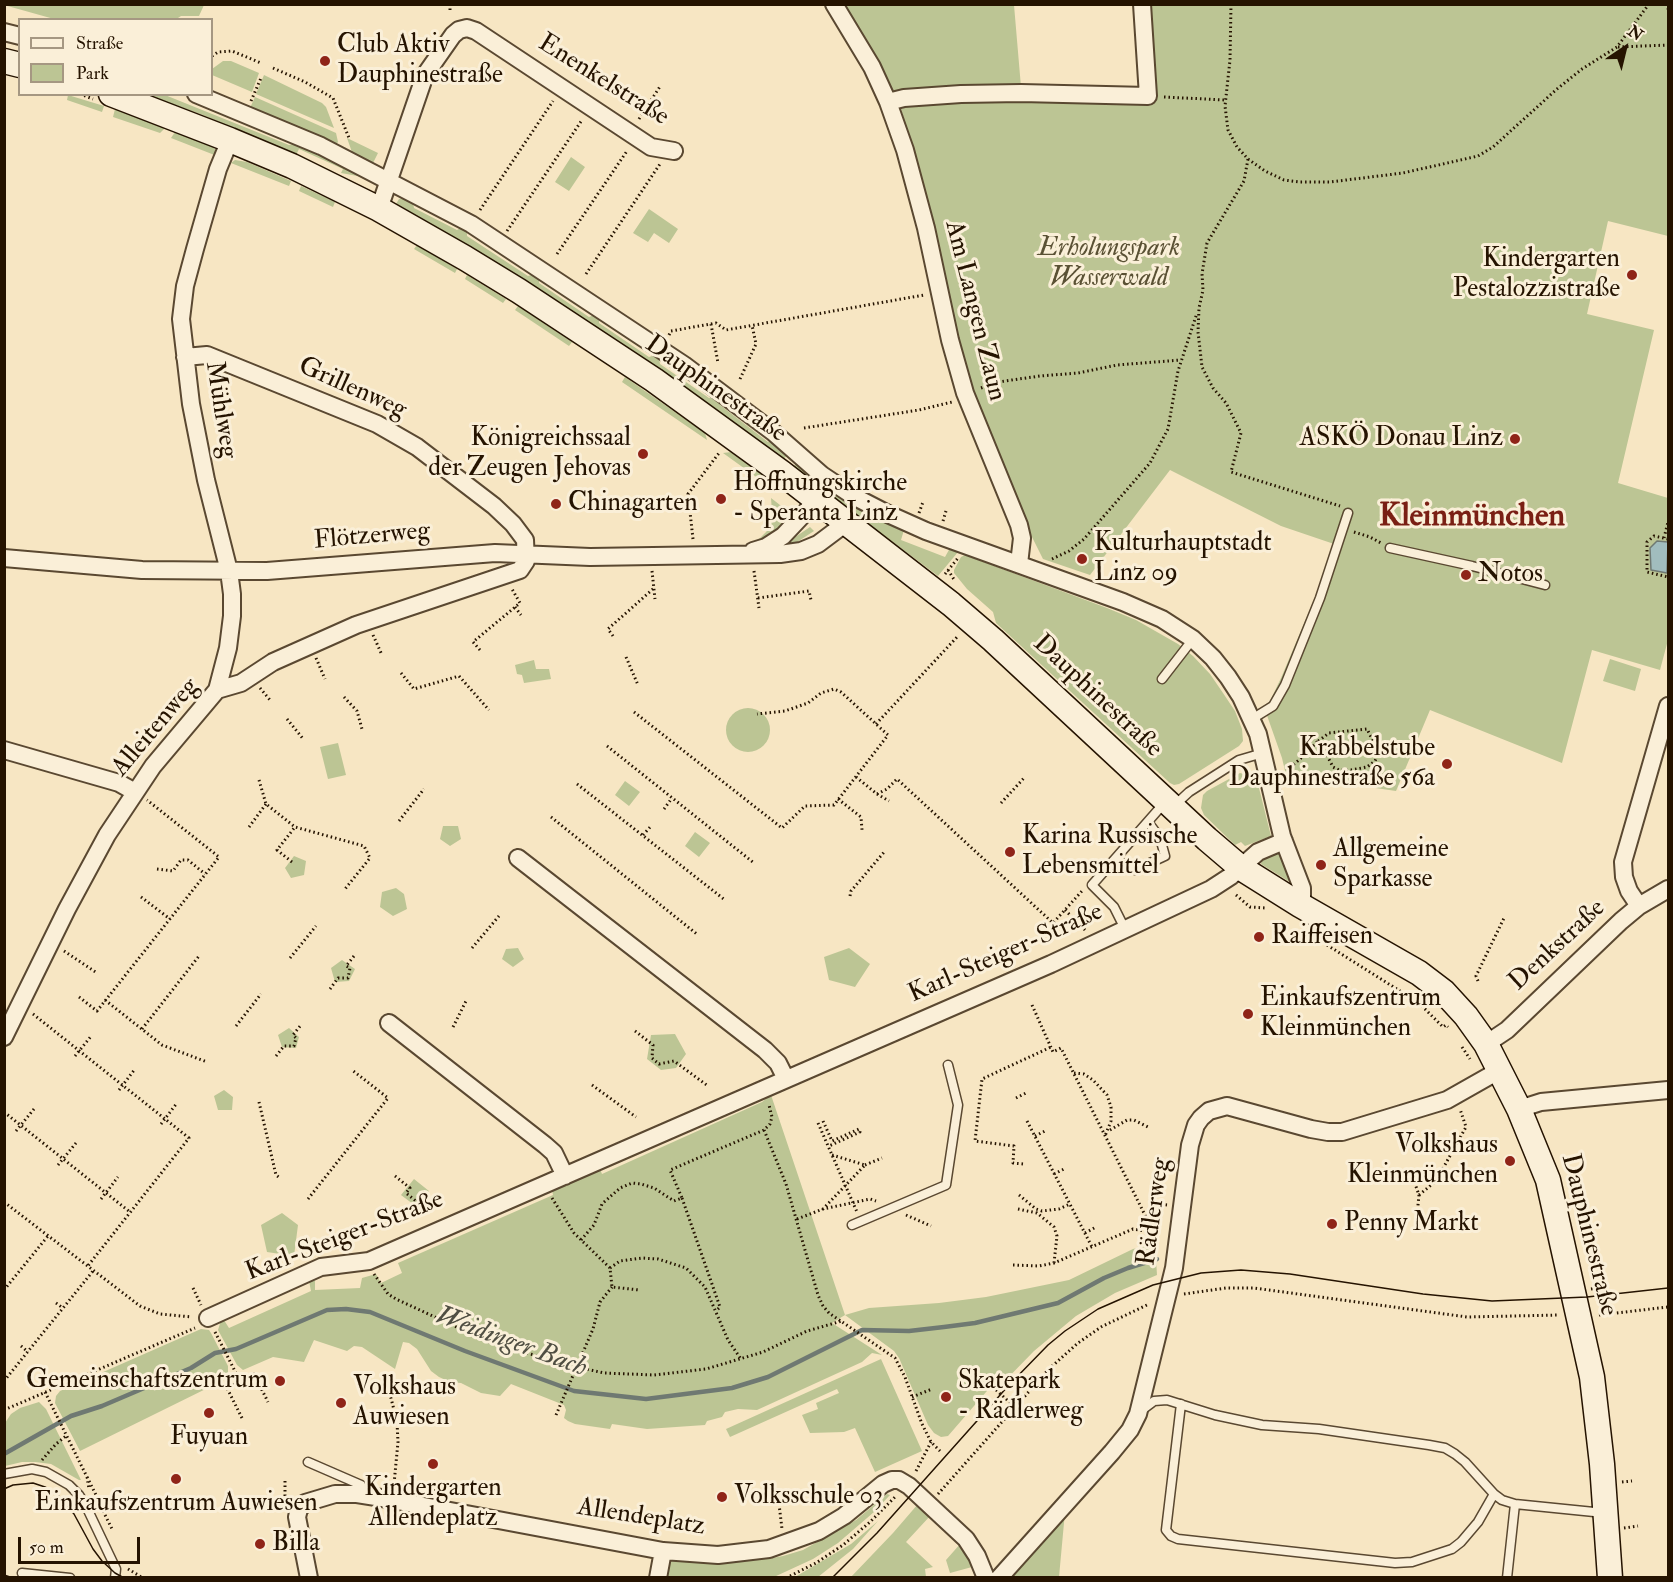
<!DOCTYPE html>
<meta charset="utf-8">
<style>
body{margin:0}
#map{position:relative;width:1673px;height:1582px;overflow:hidden;background:#f7e6c3;font-family:"IM FELL Double Pica",serif}
canvas{display:block}
.frame{position:absolute;inset:0;border:6px solid #251300;pointer-events:none}
.legend{position:absolute;left:18px;top:18px;width:195px;height:78px;box-sizing:border-box;background:#faefd8;border:2px solid #a59782;margin:0;padding:8px 10px;list-style:none;font-size:18px;color:#251300}
.legend li{display:flex;align-items:center;gap:12px;height:30px}
.legend b{width:30px;border:2px solid #a59782}
.north{position:absolute;left:1595px;top:18px;width:60px;height:60px;-webkit-text-stroke:4px #faefd8;paint-order:stroke;rotate:35deg;font-size:16px;font-weight:700;line-height:24px;text-align:center;color:#251300}
.north::after{content:'';display:block;margin:auto;width:21px;height:27px;background:#251300;clip-path:polygon(50% 0,100% 100%,50% 72%,0 100%)}
.scale{position:absolute;left:18px;top:1537px;width:122px;height:27px;box-sizing:border-box;border:3px solid #251300;border-top:0;padding-left:8px;font-size:18px;line-height:21px;white-space:nowrap;color:#251300;-webkit-text-stroke:4px #faefd8;paint-order:stroke}
</style>
<div id="map">
<canvas width="1673" height="1582"></canvas>
<div class="frame"></div>
<ul class="legend">
<li><b style="height:8px;background:#faefd8"></b>Straße</li>
<li><b style="height:16px;background:#bcc594"></b>Park</li>
</ul>
<div class="north">N</div>
<div class="scale">50 m</div>
</div>
<script>
const ctx = document.querySelector('canvas').getContext('2d');
ctx.lineJoin = 'round';
function fill(path, color) { ctx.fillStyle = color; ctx.fill(path, 'evenodd'); }
const poly = rows => new Path2D(rows.map(r => 'M' + r).join(''));
function stroke(path, color, width, dash) { ctx.strokeStyle = color; ctx.lineWidth = width; ctx.lineCap = dash ? 'butt' : 'round'; ctx.setLineDash(dash || []); ctx.stroke(path); }
function drawText(font, color, halo, rows, align = 'center') {
  ctx.font = font + ' "IM FELL Double Pica",serif'; ctx.lineWidth = 6; ctx.setLineDash([]); ctx.textBaseline = 'middle'; ctx.strokeStyle = halo; ctx.fillStyle = color; for (const [text, x, y, turn = 0] of rows) {
    ctx.save(); ctx.translate(x, y); ctx.rotate((+turn || 0) * Math.PI / 180); ctx.textAlign = isNaN(turn) ? turn : align; if (halo) ctx.strokeText(text, 0, 0); ctx.fillText(text, 0, 0); ctx.restore();
  }
}
fill(poly([
 [4,5,5,4,204,5,199,16,181,16,175,20,54,19],
 [841,5,1014,5,1021,87,888,94],
 [1148,5,1668,5,1668,236,1608,221,1587,314,1654,330,1618,483,1668,498,1668,640,1660,670,1592,650,1562,763,1430,710,1396,791,1286,775,1282,758,1264,707,1270,701,1281,678,1319,588,1334,544,1281,526,1170,470,1090,575,1043,559,1026,525,966,377,926,194,901,109,921,101,1155,96],
 [223,61,231,61,259,73,252,92,212,75,212,69],
 [264,75,322,103,326,107,334,128,256,94],
 [68,95,104,106,102,112,67,100],
 [148,95,165,95,289,145,296,143,363,177,341,173,343,169,299,149,296,155,203,115],
 [255,97,336,133,338,142,335,146,250,108],
 [115,109,165,128,160,133,113,117],
 [175,132,212,146,216,150,217,156,171,138],
 [347,138,378,153,372,165,353,155],
 [571,157,585,167,569,191,555,182],
 [235,160,247,162,291,181,289,186,231,163],
 [301,186,335,202,333,207,299,191],
 [403,198,413,203,414,208,457,230,462,227,467,231,467,236,528,276,534,274,539,278,539,283,589,317,594,315,599,318,599,323,649,357,655,355,659,358,660,364,709,398,715,396,719,400,720,405,768,442,773,440,788,454,783,460,687,389,555,300,503,267,396,204,399,199],
 [649,209,678,229,669,243,654,233,648,242,633,233],
 [417,245,457,269,455,273,414,249],
 [467,275,506,299,503,303,465,279],
 [518,306,572,342,569,346,515,310],
 [625,377,705,433,707,440,622,382],
 [731,452,769,480,766,484,723,453],
 [797,463,824,484,863,511,904,530,901,540,945,557,950,548,958,552,938,576,793,467],
 [771,498,789,512,786,520,779,530,755,545,746,546,760,538,767,531,772,512],
 [810,527,814,531,791,546,779,548],
 [965,555,1107,608,1136,620,1178,644,1193,656,1210,674,1223,693,1235,711,1242,729,1243,741,1239,746,1179,784,1174,785,1170,783,996,623,993,612,967,589,954,573,954,570,961,557],
 [1610,659,1641,669,1635,691,1603,681],
 [534,660,536,669,549,669,551,679,524,683,522,675,517,674,515,665],
 '726 730a22 22 0 1 1 44 0a22 22 0 1 1-44 0Z',
 [338,743,346,775,328,779,320,747],
 [1240,773,1251,776,1258,784,1271,836,1245,846,1241,842,1235,845,1204,815,1201,808,1203,795,1207,791],
 [625,781,640,792,629,806,615,795],
 [443,826,458,826,461,839,450,846,440,839],
 [695,832,710,843,699,857,685,846],
 [1277,852,1281,853,1293,884,1261,864,1262,859],
 [294,856,306,861,304,875,291,878,285,868],
 [396,888,404,894,407,909,393,916,380,907,382,892],
 [518,948,524,959,513,967,502,959,506,949],
 [849,948,870,964,855,987,829,980,824,957],
 [342,960,355,969,349,981,335,982,331,968],
 [289,1028,299,1037,296,1048,282,1047,278,1035],
 [675,1034,686,1054,676,1068,661,1070,647,1059,651,1035],
 [224,1090,233,1097,232,1110,218,1110,214,1096],
 [771,1095,845,1315,869,1308,939,1303,986,1297,1069,1280,1133,1249,1155,1244,1157,1275,1115,1293,1076,1316,1034,1351,998,1388,993,1384,948,1436,941,1437,934,1433,928,1425,899,1358,894,1351,845,1315,832,1323,882,1355,872,1353,862,1362,757,1410,738,1409,725,1412,722,1417,707,1421,705,1425,647,1429,612,1424,610,1429,575,1424,568,1421,564,1418,566,1410,564,1405,511,1384,500,1396,481,1393,461,1383,450,1382,439,1377,431,1371,417,1349,409,1343,403,1342,395,1369,362,1347,354,1346,347,1351,314,1340,304,1362,273,1357,243,1370,237,1365,218,1330,222,1317,229,1328,311,1291,309,1281,315,1281,315,1290,360,1288,362,1278,376,1274,381,1283,402,1273,398,1263,553,1195,552,1190,600,1169,602,1174,762,1102],
 [414,1179,429,1191,417,1207,401,1195],
 [282,1213,298,1225,294,1256,267,1252,261,1225],
 [201,1329,209,1330,211,1333,228,1366,228,1378,80,1451,55,1403,56,1396,60,1391],
 [881,1359,922,1451,875,1472,855,1428,844,1432,810,1433,802,1415,818,1409,816,1403,839,1393,837,1389,730,1437,726,1429],
 [39,1402,46,1409,81,1480,79,1480,51,1464,35,1462,22,1462,5,1466,5,1423,11,1414,20,1408],
 [887,1494,890,1495,874,1512,838,1543,813,1559,774,1577,664,1578,668,1556,767,1559,783,1556,803,1550,856,1520],
 [918,1504,931,1515,906,1542,933,1567,925,1569,926,1577,850,1578,893,1533],
 [1065,1512,1059,1577,1010,1578],
 [878,1521,853,1549,818,1577,795,1577,851,1544],
 [961,1543,972,1567,950,1573,946,1560]
]), '#bcc594');
const water = poly([
 [1657,541,1668,542,1667,573,1651,570,1650,548,1657,541]
]);
fill(water, '#a1bdbe');
stroke(water, '#6f7972', 1.5);
stroke(poly([
 [4,1454,71,1416,102,1406,191,1368,215,1353,236,1349,327,1310,346,1309,370,1312,465,1351,574,1391,646,1399,732,1388,768,1377,862,1330,909,1331,944,1327,975,1323,1058,1303,1104,1278,1128,1268,1157,1259]
]), '#6f7972', 4.5);
const service = poly([
 [1390,548,1472,566,1545,585],
 [1162,679,1193,639],
 [1252,719,1273,706,1285,685,1320,598,1348,513],
 [1175,805,1189,792,1239,760,1263,753],
 [1115,859,1135,870,1165,856,1160,838,1148,822],
 [1125,929,1114,907,1092,885,1166,801],
 [852,1225,946,1185,958,1105,948,1065],
 [1181,1404,1166,1530,1171,1536,1178,1539,1395,1563,1412,1562,1452,1549,1461,1542,1478,1522,1494,1494],
 [1142,1410,1154,1401,1167,1400,1215,1415,1262,1425,1319,1429,1429,1445,1445,1448,1455,1454,1465,1462,1494,1494,1502,1500,1515,1504,1604,1513],
 [308,1462,361,1485,365,1495],
 [4,1474,32,1469,46,1472,69,1485,79,1495,86,1506,116,1569,115,1578],
 [22,1573,70,1578],
 [1507,1578,1515,1504]
]);
const minor = poly([
 [834,4,872,67,888,102,905,150,926,228,950,340,965,393,1019,525,1022,538,1019,564],
 [4,32,20,36],
 [196,94,321,146,471,224,684,365,773,432,822,475,855,497,888,514,926,531,1123,602,1162,619,1193,639,1213,658,1228,677,1241,697,1258,734,1282,836,1302,888,1302,900,1300,905],
 [888,102,904,98,961,94,1021,93,1148,96,1142,4],
 [379,209,425,75,453,35,459,30,467,28,476,31,651,147,674,151],
 [753,551,766,547,783,536,817,500],
 [4,558,142,570,267,571,495,553,590,557,780,554,801,551,818,544,838,529,845,521],
 [217,690,228,648,232,616,232,594,229,571,206,480,191,404,181,319,185,286,195,249,218,169,230,140],
 [4,750,119,783,135,792],
 [518,858,765,1050,778,1063,786,1079],
 [1639,906,1629,891,1624,877,1623,862,1668,706],
 [389,1023,545,1145,554,1153,565,1176],
 [4,1037,67,909,107,835,153,766,217,690,241,683,273,662,356,625,520,570,526,561,525,540,513,524,494,506,417,447,377,424,207,355,185,357],
 [1486,1044,1507,1030,1621,921,1639,906,1668,889],
 [1519,1109,1541,1102,1668,1090],
 [208,1318,321,1267,369,1261,1051,964,1211,889,1231,876,1258,852,1284,841],
 [309,1578,297,1517,299,1509,305,1503,335,1494,357,1494,376,1497,663,1551,718,1555,769,1549,819,1531,844,1516,883,1484,892,1480,899,1480,909,1486,966,1539,977,1556,986,1578],
 [658,1578,663,1551],
 [999,1578,1112,1452,1130,1430,1138,1414,1174,1268,1190,1145,1196,1125,1201,1118,1209,1111,1227,1106,1311,1129,1328,1132,1342,1132,1447,1100,1500,1070]
]);
const secondary = poly([
 [4,61,20,65],
 [111,94,230,140,292,166,379,209,465,258,519,291,654,380,782,473,951,604,993,640,1207,839,1241,868,1300,905,1419,973,1444,992,1466,1016,1486,1044,1519,1109,1548,1180,1592,1377,1602,1464,1610,1578]
]);
stroke(service, '#5a4831', 11);
stroke(minor, '#5a4831', 20);
stroke(secondary, '#251300', 27);
stroke(poly([
 [1231,4,1230,60,1225,106,1228,130,1237,147,1248,159,1265,171,1284,180,1300,182,1330,182,1403,173,1478,156,1493,147,1557,89,1582,69,1617,47,1649,4],
 [1666,4,1668,9],
 [450,10,450,4],
 [1618,47,1668,45],
 [212,56,218,52,232,51,261,63],
 [273,68,305,82,333,98,349,138],
 [80,94,93,99],
 [1164,97,1225,100],
 [251,101,261,78],
 [639,119,661,85],
 [1248,159,1244,181,1207,243,1202,274,1203,290,1199,308,1198,332,1202,367,1213,388,1226,403,1241,433,1231,472,1340,506],
 [480,210,553,101],
 [507,231,582,120],
 [557,254,627,151],
 [586,274,660,164],
 [711,324,718,363],
 [669,335,671,331,716,323,726,330,924,295],
 [740,379,756,344,752,325],
 [981,388,998,382,1040,376,1078,373,1117,365,1181,360],
 [804,428,919,410,952,402],
 [919,513,923,502],
 [943,521,946,511],
 [1354,532,1370,537,1381,543],
 [1664,538,1668,522],
 [693,539,688,494,719,453],
 [1668,539,1654,536,1647,542,1647,572,1668,577],
 [1052,559,1069,551,1084,539,1150,463,1168,429,1178,371,1197,313],
 [948,570,955,581],
 [652,571,655,599],
 [754,571,759,608],
 [945,574,958,558],
 [758,598,809,591,811,600],
 [515,607,521,615],
 [373,635,382,655],
 [613,636,608,629,654,588],
 [480,650,473,642,520,603,512,589],
 [626,657,638,685],
 [316,658,325,679],
 [401,673,414,689,459,676,489,710],
 [260,688,270,700],
 [344,697,357,711,362,729],
 [634,712,782,828,805,806,834,805,888,735,841,692,834,689,821,693,808,703,785,711,757,714],
 [287,719,304,740],
 [876,724,958,636],
 [607,746,754,863],
 [1283,773,1299,760,1317,742,1322,746,1333,767,1339,770,1351,770,1367,767,1375,761,1379,753,1367,729,1329,733,1317,742],
 [856,777,877,794,889,801],
 [259,780,266,804,295,827,364,846,370,858,345,889],
 [577,784,725,900],
 [877,794,887,789,897,779,1053,923,1082,891],
 [838,799,861,817,862,830],
 [1001,803,1024,778],
 [664,809,672,798],
 [551,817,698,935],
 [399,821,424,789],
 [249,827,266,804],
 [643,835,651,826],
 [292,862,277,850,295,827],
 [157,869,173,871,181,860,188,860,205,874],
 [1236,895,1250,907,1265,908],
 [850,896,851,891,885,851],
 [141,897,170,919],
 [1065,910,1085,930],
 [1327,945,1419,1003,1443,1027,1446,1025,1448,1027],
 [472,948,499,916],
 [64,951,97,973],
 [290,958,316,926],
 [1478,981,1476,976,1505,916],
 [330,989,338,978,348,978,350,968,346,966,354,956],
 [79,997,97,1011,219,857,147,800],
 [105,1000,162,1045,207,1062],
 [1032,1005,1053,1052,1061,1048,1154,1233],
 [33,1014,189,1138,87,1267],
 [236,1026,261,994],
 [453,1027,466,1001],
 [142,1029,199,956],
 [635,1031,653,1045,652,1058,659,1064,674,1061,708,1086],
 [1462,1047,1470,1059],
 [75,1056,92,1035],
 [276,1056,284,1046,294,1046,296,1038,293,1035,301,1025],
 [1074,1073,1084,1074,1093,1080,1107,1095,1111,1107,1111,1121,1105,1136],
 [592,1085,636,1117],
 [4,1086,5,1086],
 [119,1090,135,1069],
 [1016,1098,1028,1092],
 [259,1102,276,1175,280,1178],
 [4,1112,130,1212],
 [823,1121,832,1141,859,1129,860,1132,829,1146],
 [1027,1121,1092,1247],
 [818,1123,857,1212],
 [161,1124,177,1103],
 [764,1130,786,1184,818,1295,823,1306,829,1313,895,1358,905,1377,922,1424,931,1442,940,1451],
 [1110,1130,1127,1120,1134,1120,1148,1127],
 [16,1131,34,1109],
 [1035,1136,1047,1130],
 [832,1155,865,1165,823,1209,870,1199,876,1201],
 [1023,1164,1013,1163,1014,1146,975,1141,982,1079,1051,1047],
 [58,1165,76,1143],
 [865,1165,882,1158],
 [1054,1174,1066,1168],
 [395,1176,410,1188,406,1193,417,1202,421,1197,434,1207],
 [1413,1178,1419,1195,1417,1215,1440,1230],
 [1019,1195,1036,1209,1042,1211,1059,1209,1070,1204],
 [1419,1195,1436,1181,1466,1127,1460,1109],
 [552,1198,574,1233,610,1268,612,1287,639,1290],
 [682,1198,720,1307,716,1311],
 [101,1199,118,1177],
 [308,1199,388,1098,352,1070],
 [4,1202,140,1306,160,1314,192,1317],
 [1018,1209,1037,1213,1054,1227,1057,1236,1054,1263],
 [906,1215,931,1226],
 [797,1219,823,1209],
 [1085,1233,1096,1227],
 [1155,1233,1159,1204,1167,1205],
 [581,1240,594,1225,602,1204,620,1188,632,1183,641,1184,654,1188,674,1201,682,1198,670,1170,764,1130,770,1124,772,1117,769,1105],
 [1013,1265,1039,1266,1054,1263,1133,1229,1162,1234],
 [610,1268,620,1261,642,1258,658,1259,686,1268,705,1287,728,1340,741,1359],
 [374,1274,388,1294,396,1299,491,1343,577,1367,604,1373,654,1375,706,1369,763,1352,807,1331,842,1321],
 [193,1288,201,1305],
 [1591,1289,1604,1287],
 [4,1290,48,1236],
 [1184,1294,1226,1288,1254,1288,1467,1317,1559,1315],
 [56,1303,63,1308],
 [1599,1315,1668,1307],
 [215,1332,240,1381],
 [21,1346,28,1352],
 [4,1381,93,1271],
 [383,1381,391,1398,397,1422,398,1442,394,1484],
 [996,1390,1015,1407],
 [45,1392,87,1477,89,1489],
 [912,1397,932,1389],
 [4,1410,195,1328],
 [556,1415,593,1329,600,1302,612,1287],
 [242,1418,227,1388,254,1374,268,1402],
 [42,1460,56,1444,66,1436],
 [916,1471,931,1442],
 [87,1477,98,1499],
 [285,1481,285,1499],
 [1622,1482,1632,1481],
 [435,1491,437,1481],
 [938,1494,1049,1369,1078,1343,1101,1327,1149,1304],
 [779,1504,782,1529],
 [103,1511,112,1529],
 [1624,1528,1638,1526],
 [128,1569,143,1578],
 [786,1578,816,1563,843,1545,870,1522,895,1497]
]), '#251300', 3, [1.5, 3]);
stroke(service, '#faefd8', 8);
stroke(minor, '#faefd8', 16);
stroke(secondary, '#faefd8', 24);
stroke(poly([
 [4,1489,13,1485,33,1483,45,1487,57,1494,74,1514,93,1549,102,1561,115,1573,124,1578],
 [4,1575,13,1578],
 [832,1578,877,1533,1009,1385,1048,1345,1065,1331,1098,1309,1153,1285,1201,1273,1241,1270,1290,1274,1423,1294,1492,1301,1587,1297,1668,1288]
]), '#251300', 1.5);
for (const [x, y, r, color] of [
 [325,61,6,"#8f2418"],
 [1632,275,6,"#8f2418"],
 [1515,439,6,"#8f2418"],
 [643,454,6,"#8f2418"],
 [721,499,6,"#8f2418"],
 [556,504,6,"#8f2418"],
 [1082,559,6,"#8f2418"],
 [1466,575,6,"#8f2418"],
 [1447,764,6,"#8f2418"],
 [1010,852,6,"#8f2418"],
 [1321,865,6,"#8f2418"],
 [1259,937,6,"#8f2418"],
 [1248,1014,6,"#8f2418"],
 [1510,1161,6,"#8f2418"],
 [1332,1224,6,"#8f2418"],
 [280,1381,6,"#8f2418"],
 [946,1397,6,"#8f2418"],
 [341,1403,6,"#8f2418"],
 [209,1413,6,"#8f2418"],
 [433,1464,6,"#8f2418"],
 [176,1479,6,"#8f2418"],
 [722,1497,6,"#8f2418"],
 [260,1544,6,"#8f2418"]
]) { const dot = new Path2D(); dot.arc(x, y, r, 0, 2 * Math.PI); ctx.fillStyle = color; ctx.fill(dot); stroke(dot, '#faefd8', 2); }
drawText('26px', '#251300', '#faefd8', [
 ["Club Aktiv",337,46],
 ["Dauphinestraße",337,76],
 ["Kindergarten",1620,260,"right"],
 ["Pestalozzistraße",1620,290,"right"],
 ["Königreichssaal",631,439,"right"],
 ["der Zeugen Jehovas",631,469,"right"],
 ["ASKÖ Donau Linz",1503,439,"right"],
 ["Hoffnungskirche",733,484],
 ["- Speranta Linz",733,514],
 ["Chinagarten",568,504],
 ["Kulturhauptstadt",1094,544],
 ["Linz 09",1094,574],
 ["Notos",1478,575],
 ["Krabbelstube",1435,749,"right"],
 ["Dauphinestraße 56a",1435,779,"right"],
 ["Karina Russische",1022,837],
 ["Lebensmittel",1022,867],
 ["Allgemeine",1333,850],
 ["Sparkasse",1333,880],
 ["Raiffeisen",1271,937],
 ["Einkaufszentrum",1260,999],
 ["Kleinmünchen",1260,1029],
 ["Volkshaus",1498,1146,"right"],
 ["Kleinmünchen",1498,1176,"right"],
 ["Penny Markt",1344,1224],
 ["Gemeinschaftszentrum",268,1381,"right"],
 ["Skatepark",958,1382],
 ["- Rädlerweg",958,1412],
 ["Volkshaus",353,1388],
 ["Auwiesen",353,1418],
 ["Fuyuan",209,1438,"center"],
 ["Kindergarten",433,1489,"center"],
 ["Allendeplatz",433,1519,"center"],
 ["Volksschule 03",734,1497],
 ["Einkaufszentrum Auwiesen",176,1504,"center"],
 ["Billa",272,1544]
], 'left');
drawText('26px', '#251300', '#faefd8', [
 ["Enenkelstraße",603,81,32],
 ["Am Langen Zaun",974,311,76],
 ["Grillenweg",352,389,24],
 ["Dauphinestraße",715,390,35],
 ["Mühlweg",220,410,81],
 ["Flötzerweg",372,537,-5],
 ["Dauphinestraße",1097,697,43],
 ["Alleitenweg",156,728,-50],
 ["Denkstraße",1558,946,-43],
 ["Karl-Steiger-Straße",1006,954,-24],
 ["Rädlerweg",1155,1212,-82],
 ["Dauphinestraße",1588,1235,76],
 ["Karl-Steiger-Straße",345,1237,-21],
 ["Allendeplatz",641,1518,9]
]);
drawText('italic 26px', '#5a5134', '#faefd8', [
 ["Erholungspark",1109,249],
 ["Wasserwald",1109,279]
]);
drawText('italic 27px', '#504e42', '#faefd8', [
 ["Weidinger Bach",511,1343,20]
]);
drawText('bold 32px', '#7a1f14', '#faefd8', [
 ["Kleinmünchen",1472,518]
]);
</script>
